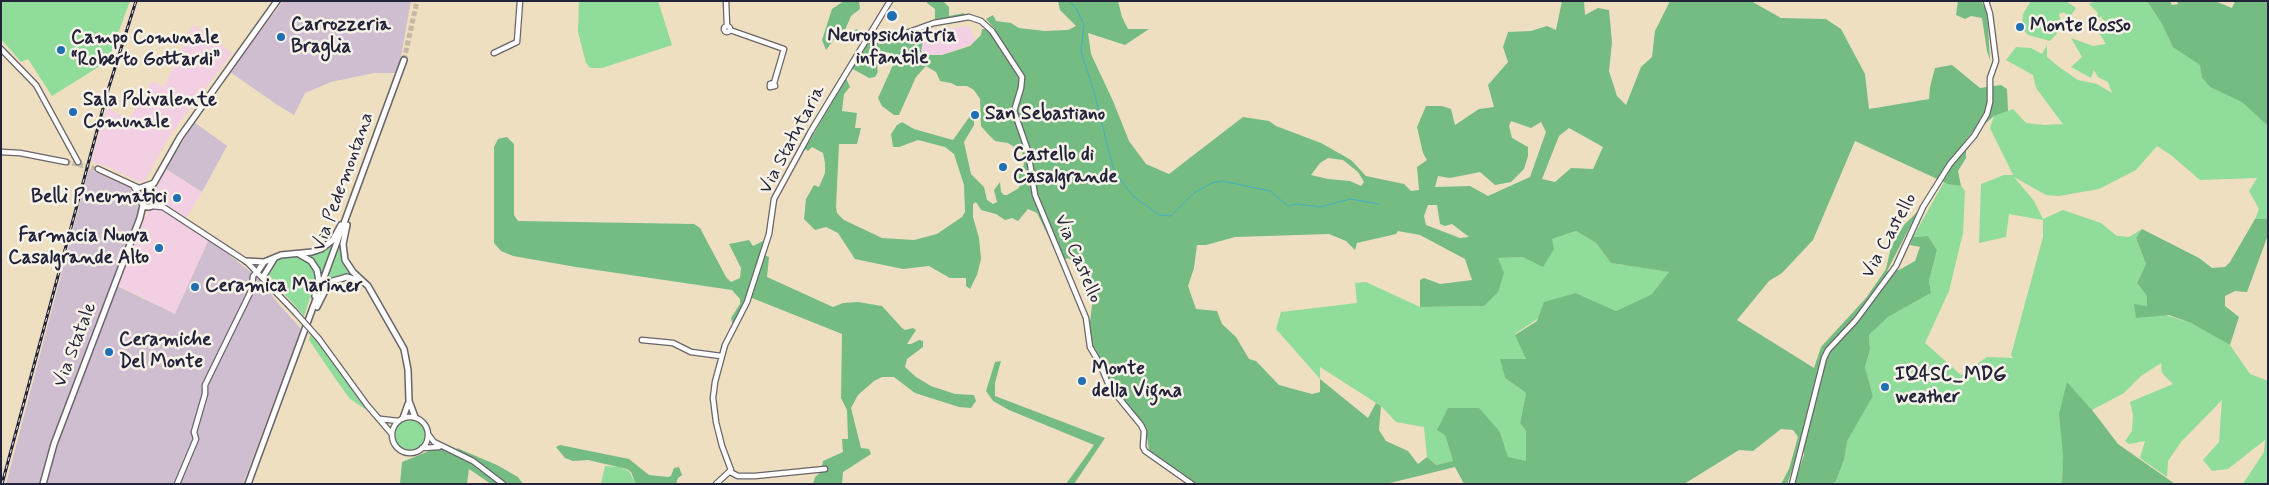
<!DOCTYPE html>
<meta charset="utf-8">
<style>
body{margin:0}
#map{position:relative;width:2269px;height:485px;overflow:hidden;background:#eedfc0;font-family:Mynerve,sans-serif}
canvas{display:block}
.frame{position:absolute;inset:0;border:2px solid #22223b;pointer-events:none}
</style>
<div id="map">
<canvas width="2269" height="485"></canvas>
<div class="frame"></div>
</div>
<script>
const ctx = document.querySelector('canvas').getContext('2d');
ctx.lineJoin = 'round';
function fill(path, color) { ctx.fillStyle = color; ctx.fill(path, 'evenodd'); }
const poly = rows => new Path2D(rows.map(r => 'M' + r).join(''));
function stroke(path, color, width, dash) { ctx.strokeStyle = color; ctx.lineWidth = width; ctx.lineCap = dash ? 'butt' : 'round'; ctx.setLineDash(dash || []); ctx.stroke(path); }
function drawText(font, color, halo, rows, align = 'center') {
  ctx.font = font + ' Mynerve,sans-serif'; ctx.lineWidth = 5; ctx.setLineDash([]); ctx.textBaseline = 'middle'; ctx.strokeStyle = halo; ctx.fillStyle = color; for (const [text, x, y, turn = 0] of rows) {
    ctx.save(); ctx.translate(x, y); ctx.rotate((+turn || 0) * Math.PI / 180); ctx.textAlign = isNaN(turn) ? turn : align; if (halo) ctx.strokeText(text, 0, 0); ctx.fillText(text, 0, 0); ctx.restore();
  }
}
fill(poly([
 [193,24,232,53,168,138,145,181,140,182,106,166,91,162,107,108,129,119,152,81,164,87],
 [969,26,976,42,972,44,942,55,929,55,921,51,923,31],
 [166,169,202,192,186,218,163,203,157,196,157,188],
 [155,207,163,208,209,239,175,314,117,285,147,213]
]), '#f2cfe2');
fill(poly([
 [283,1,411,1,398,73,374,73,331,82,305,93,294,115,276,104,230,72],
 [194,122,227,146,202,192,166,169],
 [89,169,131,188,140,214,113,284,175,314,209,239,261,280,276,301,301,329,243,484,6,484]
]), '#cfbdd0');
fill(poly([
 [1,1,130,1,108,61,52,96,28,59,21,62,1,39],
 [579,1,658,1,672,45,602,68,590,68,586,63,578,32],
 [2031,1,2066,1,2076,8,2069,18,2064,12,2059,14,2062,28,2050,41,2028,35,2022,27,2023,14],
 [2097,1,2147,1,2162,24,2173,46,2201,65,2202,78,2210,87,2242,101,2268,126,2268,219,2255,219,2259,209,2249,191,2257,178,2200,180,2171,155,2157,146,2136,170,2099,189,2059,196,2046,195,2014,177,2034,201,2043,219,2063,210,2101,223,2117,236,2129,237,2142,229,2136,238,2146,264,2137,283,2147,296,2147,306,2134,305,2191,323,2230,345,2250,374,2268,381,2268,484,2243,484,2264,452,2265,440,2228,469,2212,471,2203,460,2219,442,2222,400,2181,442,2168,461,2167,477,2140,458,2145,441,2129,444,2125,441,2132,431,2133,415,2130,402,2173,384,2162,373,2161,363,2141,376,2124,393,2092,410,2067,383,2062,484,1833,484,1836,481,1844,460,1846,441,1873,396,1865,367,1870,350,1869,335,1888,317,1931,293,1929,281,1937,250,1928,236,1913,237,1944,182,1961,186,1965,191,1963,233,1949,291,1925,343,1961,375,1987,357,2013,358,2011,355,2043,237,2043,220,2009,214,2006,237,1979,243,1981,184,2004,175,2013,175,1990,128,1994,116,2013,109,2026,123,2044,125,2063,124,2036,88,2033,75,2006,60,2016,47,2031,48,2042,54,2047,45,2047,57,2059,67,2078,80,2097,84,2112,93,2108,82,2098,77,2094,70,2091,78,2071,67,2082,57,2071,38,2093,46,2106,44,2099,33,2105,23,2101,16,2093,23,2098,13,2089,4],
 [1576,231,1596,243,1611,263,1670,272,1652,294,1616,311,1576,293,1515,334,1526,359,1501,359,1505,378,1526,393,1520,423,1526,431,1526,461,1508,458,1500,432,1445,435,1453,461,1436,465,1427,457,1424,427,1396,422,1381,406,1320,367,1320,379,1276,329,1281,312,1357,303,1355,283,1366,282,1420,307,1484,306,1497,258,1523,257,1552,239],
 [334,240,320,278,305,255,321,252],
 [340,245,344,263,353,275,338,276,326,283],
 [296,256,303,259,312,266,316,279,304,316,272,280,269,274,275,261,282,257],
 [311,333,330,355,367,410,350,399,337,381,309,340],
 '395 435a15 15 0 1 1 30 0a15 15 0 1 1-30 0Z',
 [605,466,619,467,629,471,636,484,601,484]
]), '#90dc9a');
fill(poly([
 [844,1,859,1,860,9,851,16,845,30,853,33,856,29,858,30,851,40,839,33,826,50,822,40,832,9],
 [927,1,943,1,949,7,949,16,964,13,966,17,935,23,935,9,927,3],
 [1058,1,1118,1,1122,17,1128,29,1149,29,1125,45,1088,33,1091,54,1113,101,1129,141,1146,164,1169,174,1243,117,1269,121,1276,126,1321,143,1351,160,1366,176,1404,184,1411,191,1419,190,1417,167,1427,160,1423,153,1417,127,1426,106,1442,106,1451,109,1455,125,1479,109,1494,107,1488,85,1508,62,1503,47,1508,32,1531,31,1547,26,1556,30,1562,1,1584,1,1585,15,1598,8,1609,10,1612,42,1609,71,1617,96,1626,105,1641,67,1652,57,1655,31,1670,1,1751,1,1781,18,1826,19,1841,29,1865,74,1869,109,1929,99,1930,87,1935,68,1952,65,1980,88,2001,85,2007,89,2008,111,1994,116,1986,123,1978,125,1963,144,1966,149,1966,158,1958,171,1961,186,1948,184,1855,141,1813,240,1782,273,1769,281,1737,320,1814,368,1821,347,1866,298,1886,269,1891,247,1904,225,1918,211,1887,271,1899,270,1915,261,1920,247,1910,245,1913,237,1928,236,1937,250,1929,281,1931,293,1888,317,1869,335,1870,350,1865,367,1873,396,1847,441,1844,460,1836,481,1833,484,1794,484,1804,455,1802,442,1787,484,1781,484,1789,469,1798,437,1793,430,1781,429,1753,451,1739,450,1684,484,1464,484,1455,467,1386,484,1195,484,1155,458,1149,451,1146,430,1138,417,1110,384,1090,348,1089,330,1093,297,1069,258,1060,260,1037,213,1028,209,1018,221,1012,218,1005,220,996,214,981,210,976,202,973,204,973,217,979,238,981,259,977,275,970,289,966,286,966,278,950,278,929,266,903,269,855,259,838,233,826,227,815,230,804,219,806,199,814,185,819,187,825,173,825,163,823,153,812,147,808,151,805,149,846,78,850,87,844,94,842,111,857,113,855,128,861,128,857,144,839,144,836,207,837,213,844,220,882,238,914,240,937,234,962,217,965,212,964,185,954,154,945,147,918,140,899,147,893,147,891,134,897,125,902,122,914,129,953,140,970,116,974,119,974,125,964,142,971,174,984,187,987,200,993,204,997,202,994,190,1000,182,1001,192,1004,195,1007,195,1019,188,1020,183,1016,175,1024,165,1022,152,1008,143,995,141,987,133,981,126,980,99,974,90,967,86,957,86,951,83,940,81,936,72,926,66,916,77,899,115,894,115,882,106,878,98,893,65,894,57,888,52,883,55,877,67,878,72,875,77,869,78,851,68,867,43,879,44,920,31,923,31,925,34,921,51,929,55,942,55,970,46,981,35,982,29,995,29,986,19,993,15,996,21,1011,23,1019,28,1045,31,1068,30,1076,26,1060,10],
 [1511,121,1531,128,1541,122,1546,132,1530,177,1488,196,1470,186,1435,187,1438,176,1450,178,1480,172,1495,185,1511,182,1524,169,1528,156,1528,147,1512,138,1509,126],
 [1569,128,1603,147,1593,169,1571,168,1555,182,1542,179,1559,136],
 [1328,158,1343,160,1358,172,1364,182,1361,186,1350,181,1328,179,1311,175,1320,163],
 [1428,205,1437,205,1440,224,1445,226,1452,224,1469,237,1460,238,1426,225,1424,216],
 [1398,231,1420,235,1465,259,1472,280,1440,284,1424,278,1420,280,1420,307,1484,306,1498,292,1504,273,1498,258,1523,257,1543,267,1554,249,1552,239,1576,231,1596,243,1611,263,1669,272,1652,294,1616,311,1576,293,1544,302,1537,321,1515,335,1526,359,1500,359,1505,378,1526,393,1520,423,1526,431,1526,461,1508,457,1500,432,1479,408,1448,408,1437,430,1445,435,1453,461,1436,465,1427,457,1418,464,1408,451,1386,441,1379,430,1381,406,1376,403,1368,418,1320,379,1320,392,1312,394,1279,385,1256,361,1249,359,1236,337,1222,324,1217,311,1196,309,1188,286,1194,268,1197,245,1206,245,1235,237,1329,234,1346,241,1355,250,1357,243,1396,234],
 [1958,1,1981,1,1987,11,1990,60,1987,51,1982,18,1971,16,1965,19,1956,15],
 [2147,1,2170,1,2172,5,2178,4,2177,1,2215,1,2232,8,2235,1,2268,1,2268,126,2242,102,2210,87,2202,78,2200,65,2173,47,2162,24],
 [507,137,514,144,514,215,518,221,694,224,700,228,726,277,731,282,740,278,741,268,729,244,749,240,753,246,763,241,761,254,769,257,767,277,833,307,843,303,858,302,882,306,902,328,905,330,913,328,916,330,907,344,911,344,919,340,923,341,923,347,907,359,905,367,916,377,931,386,955,394,974,395,976,401,971,408,959,407,915,393,894,377,882,377,874,381,858,395,851,408,861,448,869,449,871,454,843,472,842,484,813,484,815,477,821,472,823,461,843,452,842,439,848,439,847,410,841,398,842,334,752,298,749,299,733,326,731,318,740,304,740,299,732,290,576,267,513,256,501,251,494,243,494,147,498,139],
 [2255,219,2268,219,2268,235,2247,292,2235,291,2225,296,2225,306,2239,317,2230,345,2191,323,2169,315,2136,318,2134,304,2147,306,2147,296,2137,283,2146,264,2136,238,2142,229,2199,258,2212,268,2225,267,2230,262],
 [1001,361,995,383,995,396,1105,438,1074,484,1066,484,1094,445,1009,410,993,401,986,391,995,362],
 [2067,382,2092,410,2118,444,2175,484,2062,484,2063,455,2059,414],
 [560,445,629,459,649,475,668,477,671,476,674,468,679,467,682,475,678,478,676,484,636,484,631,472,627,469,588,460,573,461,565,458,556,447],
 [457,448,497,465,518,477,523,484,491,484,469,469,467,484,400,484,402,462,434,449,441,449,459,457]
]), '#74bc82');
stroke(poly([
 [1070,1,1077,10,1084,25,1081,52,1093,88,1114,171,1133,196,1159,215,1171,216,1194,193,1212,183,1222,181,1270,191,1288,206,1297,204,1320,207,1350,199,1379,204]
]), '#43afc1', 1);
stroke(poly([
 [66,162,98,169]
]), '#c5b9a5', 4.5, [4.5, 2]);
stroke(poly([
 [404,60,417,1]
]), '#c5b9a5', 5, [5, 2.5]);
const minor = poly([
 [726,1,727,26],
 '724 29a3 3 0 1 1 6 0a3 3 0 1 1-6 0Z',
 [730,30,784,49,774,83,775,86,770,87,770,84,774,83],
 [867,39,872,41,892,38,934,23,969,17,981,21,992,31,1022,77,1021,88,1014,111,1028,151,1035,195,1086,318,1090,347,1100,364,1109,386,1141,425,1144,431,1143,447,1145,451,1192,484],
 [1,49,36,85,78,162],
 [494,53,517,42,520,1],
 [1,152,20,153,66,162],
 [98,169,139,188,153,183],
 [134,187,141,197],
 [155,199,163,207,247,262,295,312],
 [152,206,162,207],
 [319,339,367,405,391,433],
 [642,340,673,343,691,352,721,356],
 '392 435a18 18 0 1 1 36 0a18 18 0 1 1-36 0Z',
 [381,419,398,421],
 [428,434,434,442,473,461,503,484],
 [422,448,439,447],
 [730,472,738,476,755,476,825,469],
 [177,484,196,439,194,432,205,394,205,385,252,289,253,276,258,271],
 [716,484,731,470,722,446,716,422,713,398,715,382,725,345,747,302,769,234,774,199,811,131,890,1],
 [1792,484,1824,358,1828,350,1856,320,1896,266,1923,207,1950,164,1974,136,1987,114,1990,102,1990,78,1996,61,1990,14,1986,1]
]);
const major = poly([
 [147,192,154,183,180,137,277,1],
 '141 200a7 7 0 1 1 14 0a7 7 0 1 1-14 0Z',
 [347,225,343,244,345,260,353,272,368,286,404,349,408,370,409,401,415,417],
 [299,254,311,261,317,270,319,281,315,296],
 [246,261,264,262],
 [258,271,264,262,281,255,312,252,321,249,333,240,341,225],
 [263,277,274,259],
 [317,307,327,287,333,281,347,277,360,281],
 [403,418,408,404],
 [43,484,54,444,140,218,143,205],
 [248,484,404,60]
]);
stroke(minor, '#69646a', 7);
stroke(major, '#69646a', 8);
stroke(minor, '#fff', 4.5);
stroke(major, '#fff', 5);
const rail = poly([
 [2,484,108,90,136,1]
]);
stroke(rail, '#22223b', 3);
stroke(rail, '#f7f3e8', 1, [4]);
const minorBridge = poly([
 [295,312,319,339]
]);
stroke(minorBridge, '#69646a', 7, []);
stroke(minorBridge, '#fff', 4.5);
for (const [x, y, r, color] of [
 [892,16,6,"#1f6fb2"],
 [2020,27,5,"#1f6fb2"],
 [281,37,5,"#1f6fb2"],
 [61,50,5,"#1f6fb2"],
 [73,112,5,"#1f6fb2"],
 [975,115,5,"#1f6fb2"],
 [1003,167,5,"#1f6fb2"],
 [177,198,5,"#1f6fb2"],
 [159,248,5,"#1f6fb2"],
 [195,287,5,"#1f6fb2"],
 [109,352,5,"#1f6fb2"],
 [1082,381,5,"#1f6fb2"],
 [1885,387,5,"#1f6fb2"]
]) { const dot = new Path2D(); dot.arc(x, y, r, 0, 2 * Math.PI); ctx.fillStyle = color; ctx.fill(dot); stroke(dot, '#f7f3e8', 2); }
drawText('bold 19px', '#22223b', '#f7f3e8', [
 ["Carrozzeria",291,26],
 ["Braglia",291,48],
 ["Monte Rosso",2030,27],
 ["Neuropsichiatria",892,37,"center"],
 ["infantile",892,59,"center"],
 ["Campo Comunale",71,39],
 ["“Roberto Gottardi”",71,61],
 ["Sala Polivalente",83,101],
 ["Comunale",83,123],
 ["San Sebastiano",985,115],
 ["Castello di",1013,156],
 ["Casalgrande",1013,178],
 ["Belli Pneumatici",167,198,"right"],
 ["Farmacia Nuova",149,237,"right"],
 ["Casalgrande Alto",149,259,"right"],
 ["Ceramica Mariner",205,287],
 ["Ceramiche",119,341],
 ["Del Monte",119,363],
 ["Monte",1092,370],
 ["della Vigna",1092,392],
 ["IQ4SC_MDG",1895,376],
 ["weather",1895,398]
], 'left');
drawText('19px', '#22223b', '#f7f3e8', [
 ["Via Statutaria",793,140,-62],
 ["Via Pedemontana",344,182,-70],
 ["Via Castello",1890,236,-61],
 ["Via Castello",1077,259,67],
 ["Via Statale",76,345,-69]
]);
</script>
